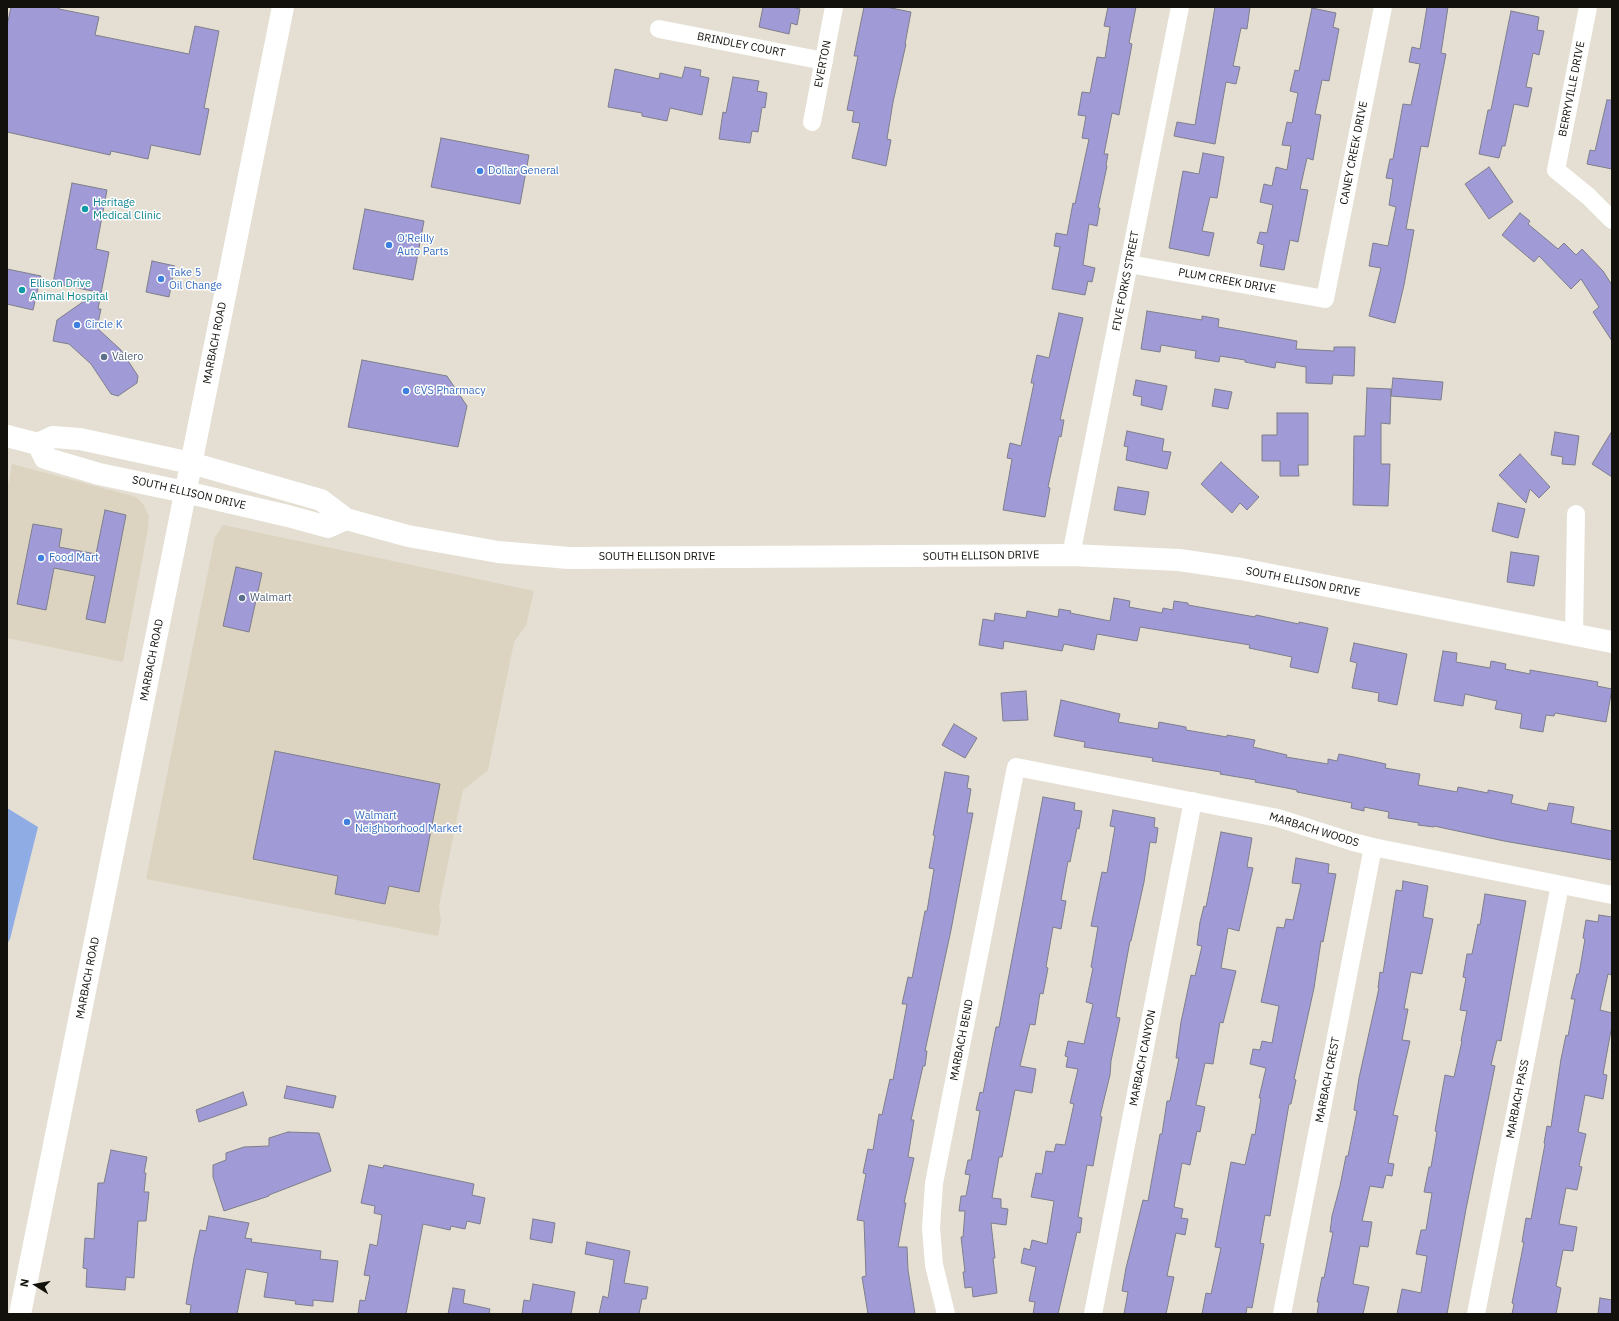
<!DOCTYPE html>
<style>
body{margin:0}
#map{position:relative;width:1619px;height:1321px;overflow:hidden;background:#e4dfd2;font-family:"IBM Plex Sans",sans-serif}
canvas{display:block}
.frame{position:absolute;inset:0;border:8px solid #12110c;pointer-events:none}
.north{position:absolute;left:16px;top:1265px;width:40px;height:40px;-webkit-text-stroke:3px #fff;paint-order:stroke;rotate:281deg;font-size:11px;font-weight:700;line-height:16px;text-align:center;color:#12110c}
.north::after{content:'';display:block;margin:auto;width:14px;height:18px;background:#12110c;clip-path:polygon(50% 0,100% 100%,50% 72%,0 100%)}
</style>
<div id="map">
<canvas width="1619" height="1321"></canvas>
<div class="frame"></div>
<div class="north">N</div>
</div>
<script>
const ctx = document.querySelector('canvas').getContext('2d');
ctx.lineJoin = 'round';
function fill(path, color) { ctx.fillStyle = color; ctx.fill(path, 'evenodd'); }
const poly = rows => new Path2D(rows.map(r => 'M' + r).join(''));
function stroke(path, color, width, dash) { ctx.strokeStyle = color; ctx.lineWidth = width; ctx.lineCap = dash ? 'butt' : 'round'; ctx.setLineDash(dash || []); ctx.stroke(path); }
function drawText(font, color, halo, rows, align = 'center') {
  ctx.font = font + ' "IBM Plex Sans",sans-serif'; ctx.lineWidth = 3; ctx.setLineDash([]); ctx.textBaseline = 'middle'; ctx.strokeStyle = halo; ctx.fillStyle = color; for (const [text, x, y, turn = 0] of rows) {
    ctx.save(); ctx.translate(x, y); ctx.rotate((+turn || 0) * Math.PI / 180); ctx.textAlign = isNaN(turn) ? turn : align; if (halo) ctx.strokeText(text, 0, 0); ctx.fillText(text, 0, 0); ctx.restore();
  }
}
fill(poly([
 [12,464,136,497,143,504,149,516,148,529,123,662,7,638,7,490],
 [223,525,534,591,526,625,514,642,488,770,463,790,439,906,441,921,438,936,146,879,215,537]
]), '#dcd4c0');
fill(poly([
 [7,808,38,827,10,939,7,944]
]), '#90ace4');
const building = poly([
 [11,7,59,7,59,9,99,17,95,35,189,54,195,26,219,31,204,108,209,109,200,155,151,145,148,159,111,151,110,155,7,132,7,26,11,7],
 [763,7,792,7,800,9,797,25,791,23,789,34,759,27,763,7],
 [864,7,886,7,911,12,905,44,906,44,893,102,887,139,891,140,886,166,852,158,860,123,852,122,854,111,847,110,858,56,854,56,864,7],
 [1108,7,1136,7,1129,43,1132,44,1119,115,1112,113,1104,154,1108,154,1106,165,1107,166,1098,208,1100,208,1097,226,1089,224,1083,265,1095,268,1092,282,1088,281,1085,295,1052,289,1060,247,1054,246,1056,233,1067,235,1073,203,1075,204,1089,139,1082,138,1086,116,1078,115,1082,92,1090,93,1097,57,1105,58,1110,27,1104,26,1108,7],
 [1215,7,1250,7,1247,29,1241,28,1233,66,1240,67,1236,84,1226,82,1215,144,1174,136,1177,122,1195,125,1215,7],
 [1427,7,1448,7,1441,53,1446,54,1428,147,1421,146,1406,229,1414,230,1404,285,1395,323,1369,316,1381,268,1369,266,1373,243,1388,246,1396,207,1389,205,1393,179,1386,178,1390,159,1393,159,1403,104,1411,105,1420,64,1409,62,1412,47,1420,49,1427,7],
 [1312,8,1336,13,1333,27,1339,29,1329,81,1322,80,1315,114,1321,115,1313,160,1307,158,1300,189,1308,190,1298,242,1290,240,1284,270,1260,266,1264,245,1257,243,1260,232,1267,233,1273,205,1260,202,1264,184,1272,186,1276,167,1287,170,1291,146,1282,145,1287,122,1292,123,1298,93,1290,91,1295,70,1299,71,1312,8],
 [1511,11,1539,17,1537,30,1544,31,1539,55,1533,53,1526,87,1532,88,1528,107,1514,104,1505,146,1502,146,1499,158,1479,154,1488,110,1491,110,1511,11],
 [685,67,701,70,700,76,709,78,702,115,670,108,667,121,642,116,642,113,608,107,615,69,659,79,660,73,682,78,685,67],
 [733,77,759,81,757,91,767,93,765,108,762,107,758,132,752,131,750,143,719,139,723,112,726,113,733,77],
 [1607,100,1612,100,1612,169,1587,164,1590,150,1595,151,1607,100],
 [441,138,529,155,520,204,431,187,441,138],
 [1203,153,1224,157,1217,198,1210,197,1202,231,1214,233,1209,256,1169,248,1183,171,1199,174,1203,153],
 [1489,167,1513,202,1489,219,1465,184,1489,167],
 [72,183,107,190,96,249,109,252,98,309,101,309,97,328,121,350,138,376,137,383,118,396,111,394,91,364,69,344,53,341,57,320,97,292,53,283,72,183],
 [365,209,424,221,413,280,353,269,365,209],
 [1520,213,1530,221,1528,224,1558,249,1564,243,1576,255,1582,249,1603,271,1612,285,1612,341,1593,312,1599,307,1581,279,1571,289,1539,256,1534,262,1502,235,1520,213],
 [152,261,175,266,169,297,146,292,152,261],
 [7,269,41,276,33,310,7,304,7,269],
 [1147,311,1202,320,1202,316,1219,319,1218,327,1297,341,1296,349,1334,351,1334,347,1355,347,1354,376,1333,375,1332,384,1306,383,1306,367,1276,362,1275,368,1245,362,1245,360,1220,356,1219,362,1195,358,1196,351,1161,345,1160,352,1141,349,1147,311],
 [1059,313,1083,318,1060,420,1064,420,1061,437,1059,436,1048,487,1050,488,1045,517,1003,510,1012,459,1007,458,1010,443,1021,446,1034,383,1031,383,1037,355,1049,358,1059,313],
 [362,360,447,376,467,406,458,447,348,427,362,360],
 [1393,378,1443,382,1441,400,1391,396,1393,378],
 [1136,380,1167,386,1162,410,1141,405,1142,397,1133,395,1136,380],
 [1367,388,1391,389,1390,424,1381,423,1381,464,1390,464,1388,506,1353,505,1354,436,1365,436,1367,388],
 [1215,389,1232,392,1228,409,1212,406,1215,389],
 [1277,413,1308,413,1308,465,1298,465,1299,476,1280,476,1280,461,1262,461,1262,435,1277,435,1277,413],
 [1127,431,1164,439,1162,451,1171,452,1167,469,1126,460,1128,447,1124,446,1127,431],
 [1612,431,1612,477,1592,464,1612,431],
 [1555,432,1579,436,1575,465,1562,464,1563,457,1551,455,1555,432],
 [1520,454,1550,487,1539,498,1530,489,1526,503,1499,475,1520,454],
 [1221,462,1259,497,1247,510,1240,503,1232,513,1201,484,1221,462],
 [1118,487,1149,492,1145,515,1114,510,1118,487],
 [1498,503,1525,509,1518,538,1492,531,1498,503],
 [105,510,126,515,105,623,86,619,95,576,54,568,46,610,17,604,33,524,62,529,59,547,96,554,105,510],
 [1511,552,1539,556,1534,586,1507,582,1511,552],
 [236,567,262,573,249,632,223,626,236,567],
 [1114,598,1130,601,1129,607,1162,613,1163,608,1173,610,1174,601,1188,603,1188,605,1255,617,1256,615,1299,624,1299,622,1328,628,1318,673,1290,667,1292,657,1249,648,1250,645,1140,627,1137,641,1097,634,1094,650,1064,644,1062,651,1004,641,1003,649,979,645,983,619,994,621,995,613,1026,618,1027,611,1058,617,1059,609,1071,611,1070,613,1110,621,1114,598],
 [1354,643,1407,654,1397,705,1378,701,1379,693,1352,688,1357,663,1350,661,1354,643],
 [1443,651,1457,653,1456,662,1490,668,1491,661,1506,664,1505,669,1530,674,1530,670,1598,682,1597,686,1612,689,1606,722,1555,713,1554,716,1546,715,1543,732,1520,728,1522,714,1495,709,1497,701,1465,694,1463,706,1434,701,1443,651],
 [1026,691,1028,720,1003,721,1001,693,1026,691],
 [1061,700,1120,714,1118,722,1158,729,1159,722,1186,727,1186,730,1227,737,1227,735,1255,740,1253,747,1287,755,1286,757,1328,764,1328,759,1337,761,1339,754,1354,757,1386,764,1385,768,1420,774,1418,785,1457,792,1458,787,1488,793,1488,790,1513,795,1511,803,1547,811,1549,803,1574,807,1571,823,1612,831,1612,860,1504,841,1434,826,1434,827,1418,825,1419,823,1388,818,1389,812,1364,807,1364,811,1351,808,1352,803,1297,792,1297,790,1255,782,1256,780,1220,774,1221,772,1152,761,1153,758,1084,747,1085,742,1054,736,1061,700],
 [954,724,977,738,965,758,942,745,954,724],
 [275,751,440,784,419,892,389,886,385,904,335,894,338,876,253,859,275,751],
 [945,772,969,776,967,788,971,789,967,813,973,813,951,930,925,1051,927,1051,925,1066,923,1066,911,1120,914,1120,908,1157,914,1158,904,1203,906,1203,898,1247,907,1247,908,1270,915,1314,868,1314,862,1277,866,1276,864,1221,857,1220,866,1174,863,1173,868,1149,873,1150,879,1114,882,1115,890,1079,893,1080,907,1004,902,1004,908,977,912,978,925,911,927,911,934,869,929,868,935,836,933,835,945,772],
 [1043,797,1075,803,1074,810,1082,811,1079,829,1077,828,1070,862,1068,861,1061,900,1066,901,1061,929,1053,927,1046,967,1048,968,1043,994,1040,993,1035,1025,1030,1024,1020,1066,1036,1069,1032,1093,1015,1090,1002,1157,999,1157,992,1198,1001,1199,1001,1208,1008,1209,1006,1225,991,1223,995,1258,993,1258,997,1293,973,1297,972,1287,965,1288,963,1272,965,1272,961,1237,963,1237,965,1211,959,1211,961,1196,966,1196,970,1175,965,1174,968,1160,971,1160,980,1111,976,1110,980,1092,983,1093,996,1027,999,1027,1043,797],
 [1113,810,1155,818,1154,827,1158,828,1156,843,1150,842,1144,882,1131,941,1130,941,1116,1017,1120,1018,1111,1061,1110,1075,1100,1116,1102,1117,1093,1166,1087,1165,1078,1217,1082,1218,1080,1233,1077,1232,1058,1314,1033,1314,1035,1302,1029,1301,1036,1267,1021,1263,1024,1248,1030,1250,1032,1240,1047,1244,1054,1201,1031,1197,1036,1173,1042,1174,1046,1151,1054,1152,1056,1144,1065,1145,1074,1104,1070,1103,1078,1069,1066,1067,1068,1057,1065,1056,1068,1041,1084,1044,1093,1004,1086,1002,1093,968,1091,967,1098,927,1091,926,1102,872,1107,873,1115,827,1110,826,1113,810],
 [1221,832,1252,838,1247,867,1253,868,1239,931,1228,928,1221,968,1236,971,1223,1023,1220,1022,1213,1064,1205,1063,1196,1105,1205,1107,1200,1132,1197,1131,1190,1165,1182,1163,1174,1207,1183,1209,1181,1218,1188,1219,1185,1235,1176,1233,1167,1276,1174,1277,1166,1314,1124,1314,1128,1292,1122,1291,1126,1268,1143,1200,1148,1201,1160,1134,1162,1134,1167,1101,1170,1101,1179,1058,1176,1058,1181,1022,1191,975,1195,976,1202,946,1197,945,1200,922,1204,906,1206,907,1221,832],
 [1296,858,1329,864,1328,873,1336,874,1323,942,1321,941,1314,988,1294,1079,1296,1080,1291,1104,1289,1104,1270,1216,1265,1215,1260,1243,1264,1244,1252,1308,1247,1307,1246,1314,1202,1314,1206,1293,1211,1294,1221,1248,1215,1247,1231,1162,1245,1165,1252,1134,1255,1135,1261,1098,1259,1098,1266,1068,1250,1064,1253,1049,1260,1050,1262,1041,1272,1043,1279,1006,1261,1002,1277,927,1284,928,1286,919,1293,920,1301,884,1292,883,1296,858],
 [1403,881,1428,886,1423,917,1433,919,1422,974,1411,972,1404,1009,1408,1009,1402,1040,1410,1041,1393,1115,1398,1116,1388,1163,1394,1164,1392,1176,1386,1175,1383,1188,1370,1186,1362,1221,1372,1222,1368,1247,1360,1246,1353,1284,1369,1287,1363,1314,1317,1314,1319,1302,1317,1302,1322,1277,1324,1278,1333,1232,1330,1232,1332,1216,1340,1186,1346,1156,1348,1156,1357,1111,1354,1110,1359,1078,1379,988,1378,988,1380,972,1383,973,1396,890,1402,891,1403,881],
 [1485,894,1526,901,1501,1041,1497,1040,1491,1065,1495,1066,1466,1209,1447,1314,1397,1314,1402,1289,1421,1293,1427,1256,1416,1254,1421,1230,1426,1230,1432,1193,1424,1192,1429,1167,1431,1167,1437,1132,1435,1131,1445,1075,1454,1077,1462,1041,1461,1041,1467,1011,1460,1010,1466,978,1463,977,1467,954,1472,954,1478,924,1480,925,1485,894],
 [1599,915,1612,917,1612,975,1608,974,1600,1010,1612,1013,1612,1025,1603,1074,1607,1075,1603,1099,1585,1095,1578,1132,1586,1134,1579,1166,1582,1167,1577,1190,1566,1188,1559,1224,1577,1227,1573,1251,1563,1250,1556,1286,1561,1288,1556,1314,1512,1314,1514,1304,1512,1303,1524,1242,1522,1242,1526,1218,1531,1219,1545,1144,1544,1143,1547,1126,1551,1127,1561,1059,1566,1035,1568,1036,1575,999,1571,999,1577,974,1579,974,1585,939,1583,938,1586,920,1598,922,1599,915],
 [287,1086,336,1096,333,1108,284,1098,287,1086],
 [243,1092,247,1105,199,1122,196,1110,243,1092],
 [288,1132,319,1133,331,1171,269,1195,269,1196,224,1211,213,1177,213,1165,226,1160,226,1153,244,1147,269,1146,269,1138,288,1132],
 [111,1150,147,1157,144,1173,146,1173,144,1192,149,1192,146,1221,138,1221,134,1278,126,1277,125,1290,86,1287,87,1269,83,1268,85,1238,94,1239,98,1183,104,1183,111,1150],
 [369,1165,383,1168,384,1165,474,1184,472,1195,485,1198,480,1224,467,1221,465,1229,451,1226,450,1230,423,1224,406,1314,358,1314,360,1300,365,1301,370,1276,364,1275,370,1244,377,1246,382,1215,374,1213,375,1206,361,1203,369,1165],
 [209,1216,249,1223,245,1238,252,1239,251,1242,321,1251,320,1259,338,1261,333,1302,313,1300,313,1306,295,1304,296,1301,264,1297,268,1273,246,1269,237,1314,190,1314,191,1305,186,1304,194,1258,200,1230,206,1231,209,1216],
 [533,1219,555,1223,552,1243,530,1239,533,1219],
 [587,1242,630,1251,624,1283,648,1287,646,1299,642,1299,639,1314,599,1314,603,1296,608,1298,614,1260,585,1254,587,1242],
 [533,1284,575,1292,571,1314,522,1314,524,1300,530,1301,533,1284],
 [453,1288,465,1290,463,1303,490,1309,489,1314,448,1314,453,1288],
 [1600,1298,1612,1300,1612,1314,1598,1314,1600,1298]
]);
fill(building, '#a09bd7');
stroke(building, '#7e7e8a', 1);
stroke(poly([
 [1588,7,1556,170,1588,196,1612,220],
 [659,29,824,61],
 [812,122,834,7],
 [1129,264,1325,299,1383,7],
 [1071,555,1180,7],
 [1574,634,1576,514],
 [946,1314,934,1265,931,1228,934,1183,1016,767,1278,818,1353,842,1373,847,1612,895],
 [1093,1314,1193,801],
 [1282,1314,1373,847],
 [1476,1314,1560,885]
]), '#fff', 18);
stroke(poly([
 [7,436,38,444,53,437,80,439,191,463,321,500,346,519,408,536,498,552,569,558,1071,555,1179,560,1241,569,1612,642],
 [38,444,45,458,99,474,185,492,288,516,328,527,346,519]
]), '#fff', 22);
stroke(poly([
 [20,1314,283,7]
]), '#fff', 22);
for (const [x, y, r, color] of [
 [480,171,4,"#3f7fe0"],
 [85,209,4,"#0f9aa8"],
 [389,245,4,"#3f7fe0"],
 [161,279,4,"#3f7fe0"],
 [22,290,4,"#0f9aa8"],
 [77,325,4,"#3f7fe0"],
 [104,357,4,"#5c6f8a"],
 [406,391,4,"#3f7fe0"],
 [41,558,4,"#3f7fe0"],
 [242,598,4,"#5c6f8a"],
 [347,822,4,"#3f7fe0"]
]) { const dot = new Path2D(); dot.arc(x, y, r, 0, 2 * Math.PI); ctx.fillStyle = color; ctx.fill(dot); stroke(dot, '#fff', 1.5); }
drawText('11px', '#12110c', '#fff', [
 ["BRINDLEY COURT",741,45,11],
 ["EVERTON",823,64,-79],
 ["BERRYVILLE DRIVE",1572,89,-79],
 ["CANEY CREEK DRIVE",1354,153,-79],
 ["FIVE FORKS STREET",1126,281,-79],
 ["PLUM CREEK DRIVE",1227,281,10],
 ["MARBACH ROAD",215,343,-79],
 ["SOUTH ELLISON DRIVE",189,493,13],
 ["SOUTH ELLISON DRIVE",981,556,-1],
 ["SOUTH ELLISON DRIVE",657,557],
 ["SOUTH ELLISON DRIVE",1303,582,11],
 ["MARBACH ROAD",152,660,-79],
 ["MARBACH WOODS",1314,830,17],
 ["MARBACH ROAD",88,978,-79],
 ["MARBACH BEND",962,1040,-79],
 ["MARBACH CANYON",1143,1058,-79],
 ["MARBACH CREST",1328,1080,-79],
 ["MARBACH PASS",1518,1099,-79]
]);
drawText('11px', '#366cbe', '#fff', [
 ["Dollar General",488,171],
 ["O'Reilly",397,239],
 ["Auto Parts",397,252],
 ["Take 5",169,273],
 ["Oil Change",169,286],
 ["Circle K",85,325],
 ["CVS Pharmacy",414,391],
 ["Food Mart",49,558],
 ["Walmart",355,816],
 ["Neighborhood Market",355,829]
], 'left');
drawText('11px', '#0d838f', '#fff', [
 ["Heritage",93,203],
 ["Medical Clinic",93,216],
 ["Ellison Drive",30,284],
 ["Animal Hospital",30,297]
], 'left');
drawText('11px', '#4e5e75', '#fff', [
 ["Valero",112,357],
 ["Walmart",250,598]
], 'left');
</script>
